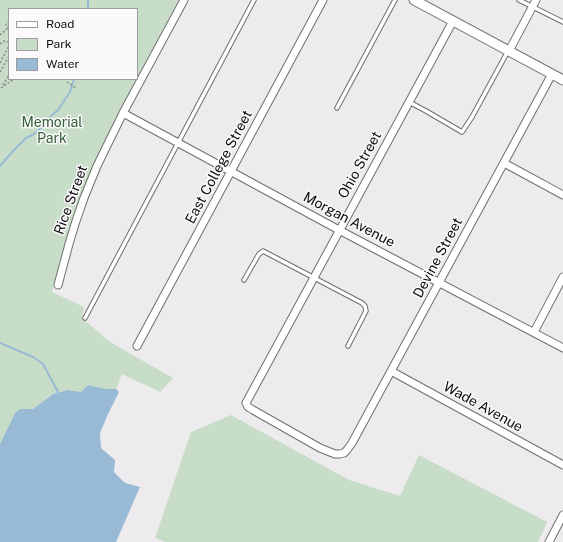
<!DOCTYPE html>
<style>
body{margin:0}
#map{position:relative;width:563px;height:542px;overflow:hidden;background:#eeebef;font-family:"Public Sans",sans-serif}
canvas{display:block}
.legend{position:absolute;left:8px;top:8px;width:130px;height:72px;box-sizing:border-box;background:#fcf9fc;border:1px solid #9d9b9d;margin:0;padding:5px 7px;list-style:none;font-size:12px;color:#0f0e0f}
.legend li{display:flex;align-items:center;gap:8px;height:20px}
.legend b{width:20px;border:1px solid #9d9b9d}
</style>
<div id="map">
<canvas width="563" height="542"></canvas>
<ul class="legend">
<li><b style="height:5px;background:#fff"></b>Road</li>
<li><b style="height:11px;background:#c7ddc8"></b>Park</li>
<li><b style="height:11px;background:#99bad5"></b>Water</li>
</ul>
</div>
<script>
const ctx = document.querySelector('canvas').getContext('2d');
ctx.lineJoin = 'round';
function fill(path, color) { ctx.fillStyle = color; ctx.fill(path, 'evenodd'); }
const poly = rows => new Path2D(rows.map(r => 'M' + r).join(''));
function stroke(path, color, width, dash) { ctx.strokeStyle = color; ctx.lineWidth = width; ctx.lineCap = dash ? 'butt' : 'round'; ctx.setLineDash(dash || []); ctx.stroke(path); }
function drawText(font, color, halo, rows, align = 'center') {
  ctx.font = font + ' "Public Sans",sans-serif'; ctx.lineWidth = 3; ctx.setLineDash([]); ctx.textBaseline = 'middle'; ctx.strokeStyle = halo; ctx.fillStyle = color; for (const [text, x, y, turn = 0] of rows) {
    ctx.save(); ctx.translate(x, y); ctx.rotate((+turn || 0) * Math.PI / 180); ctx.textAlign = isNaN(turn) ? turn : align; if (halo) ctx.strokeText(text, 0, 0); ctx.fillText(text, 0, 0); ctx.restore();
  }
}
fill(poly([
 [0,0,179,0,137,78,137,9,9,9,9,79,137,79,120,110,90,174,63,250,52,292,84,307,82,318,110,342,173,378,160,392,122,374,116,389,106,389,88,385,81,392,68,390,53,394,33,409,20,409,15,413,0,444],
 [231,415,349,480,400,496,419,455,547,522,538,542,165,542,155,538,191,432]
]), '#c7ddc8');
fill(poly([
 [88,385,106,389,116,389,119,392,108,414,100,433,101,448,115,460,114,472,125,483,140,487,116,542,0,542,0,444,15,413,20,409,33,409,53,394,68,390,81,392]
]), '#99bad5');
stroke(poly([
 [88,9,88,0],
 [0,166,13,151,26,138,34,134,47,123,51,116,58,110,70,92,74,79],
 [0,343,33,357,43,364,58,392,58,395]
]), '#99bad5', 2);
const service = poly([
 [519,0,563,22],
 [409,102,426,111,462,132,472,117,508,51],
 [337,108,395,0],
 [244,280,259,254,263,251,362,303,365,306,366,311,348,346],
 [85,318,254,0]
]);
const minor = poly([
 [453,21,246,403,248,407,253,410,320,448,335,454,340,454,344,453,347,450,352,443,552,74],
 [509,51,536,0],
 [123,113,339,230,563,348],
 [504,163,563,195],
 [58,285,69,244,76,221,84,198,97,166,123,113,184,0],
 [534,332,563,277],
 [137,346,323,0],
 [391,371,563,465],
 [549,542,563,515]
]);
const tertiary = poly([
 [414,0,563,80]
]);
stroke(service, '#706e71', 5.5);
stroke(minor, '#706e71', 9);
stroke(tertiary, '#706e71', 11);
stroke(poly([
 [9,21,6,24,6,26,9,28],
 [0,35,8,28],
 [0,44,4,41,9,42],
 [0,63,9,46],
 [0,72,9,56],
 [67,82,76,88],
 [3,85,9,75],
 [1,88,14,79]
]), '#89878a', 1.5, [2, 2]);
stroke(service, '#fff', 3.5);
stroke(minor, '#fff', 7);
stroke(tertiary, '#fff', 9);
drawText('14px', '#346239', '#fcf9fc', [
 ["Memorial",52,123],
 ["Park",52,139]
]);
drawText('14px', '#0f0e0f', '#fcf9fc', [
 ["Ohio Street",360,165,-61],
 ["East College Street",219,167,-62],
 ["Rice Street",71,200,-70],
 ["Morgan Avenue",349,220,28],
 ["Devine Street",438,258,-62],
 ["Wade Avenue",483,407,29]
]);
</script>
